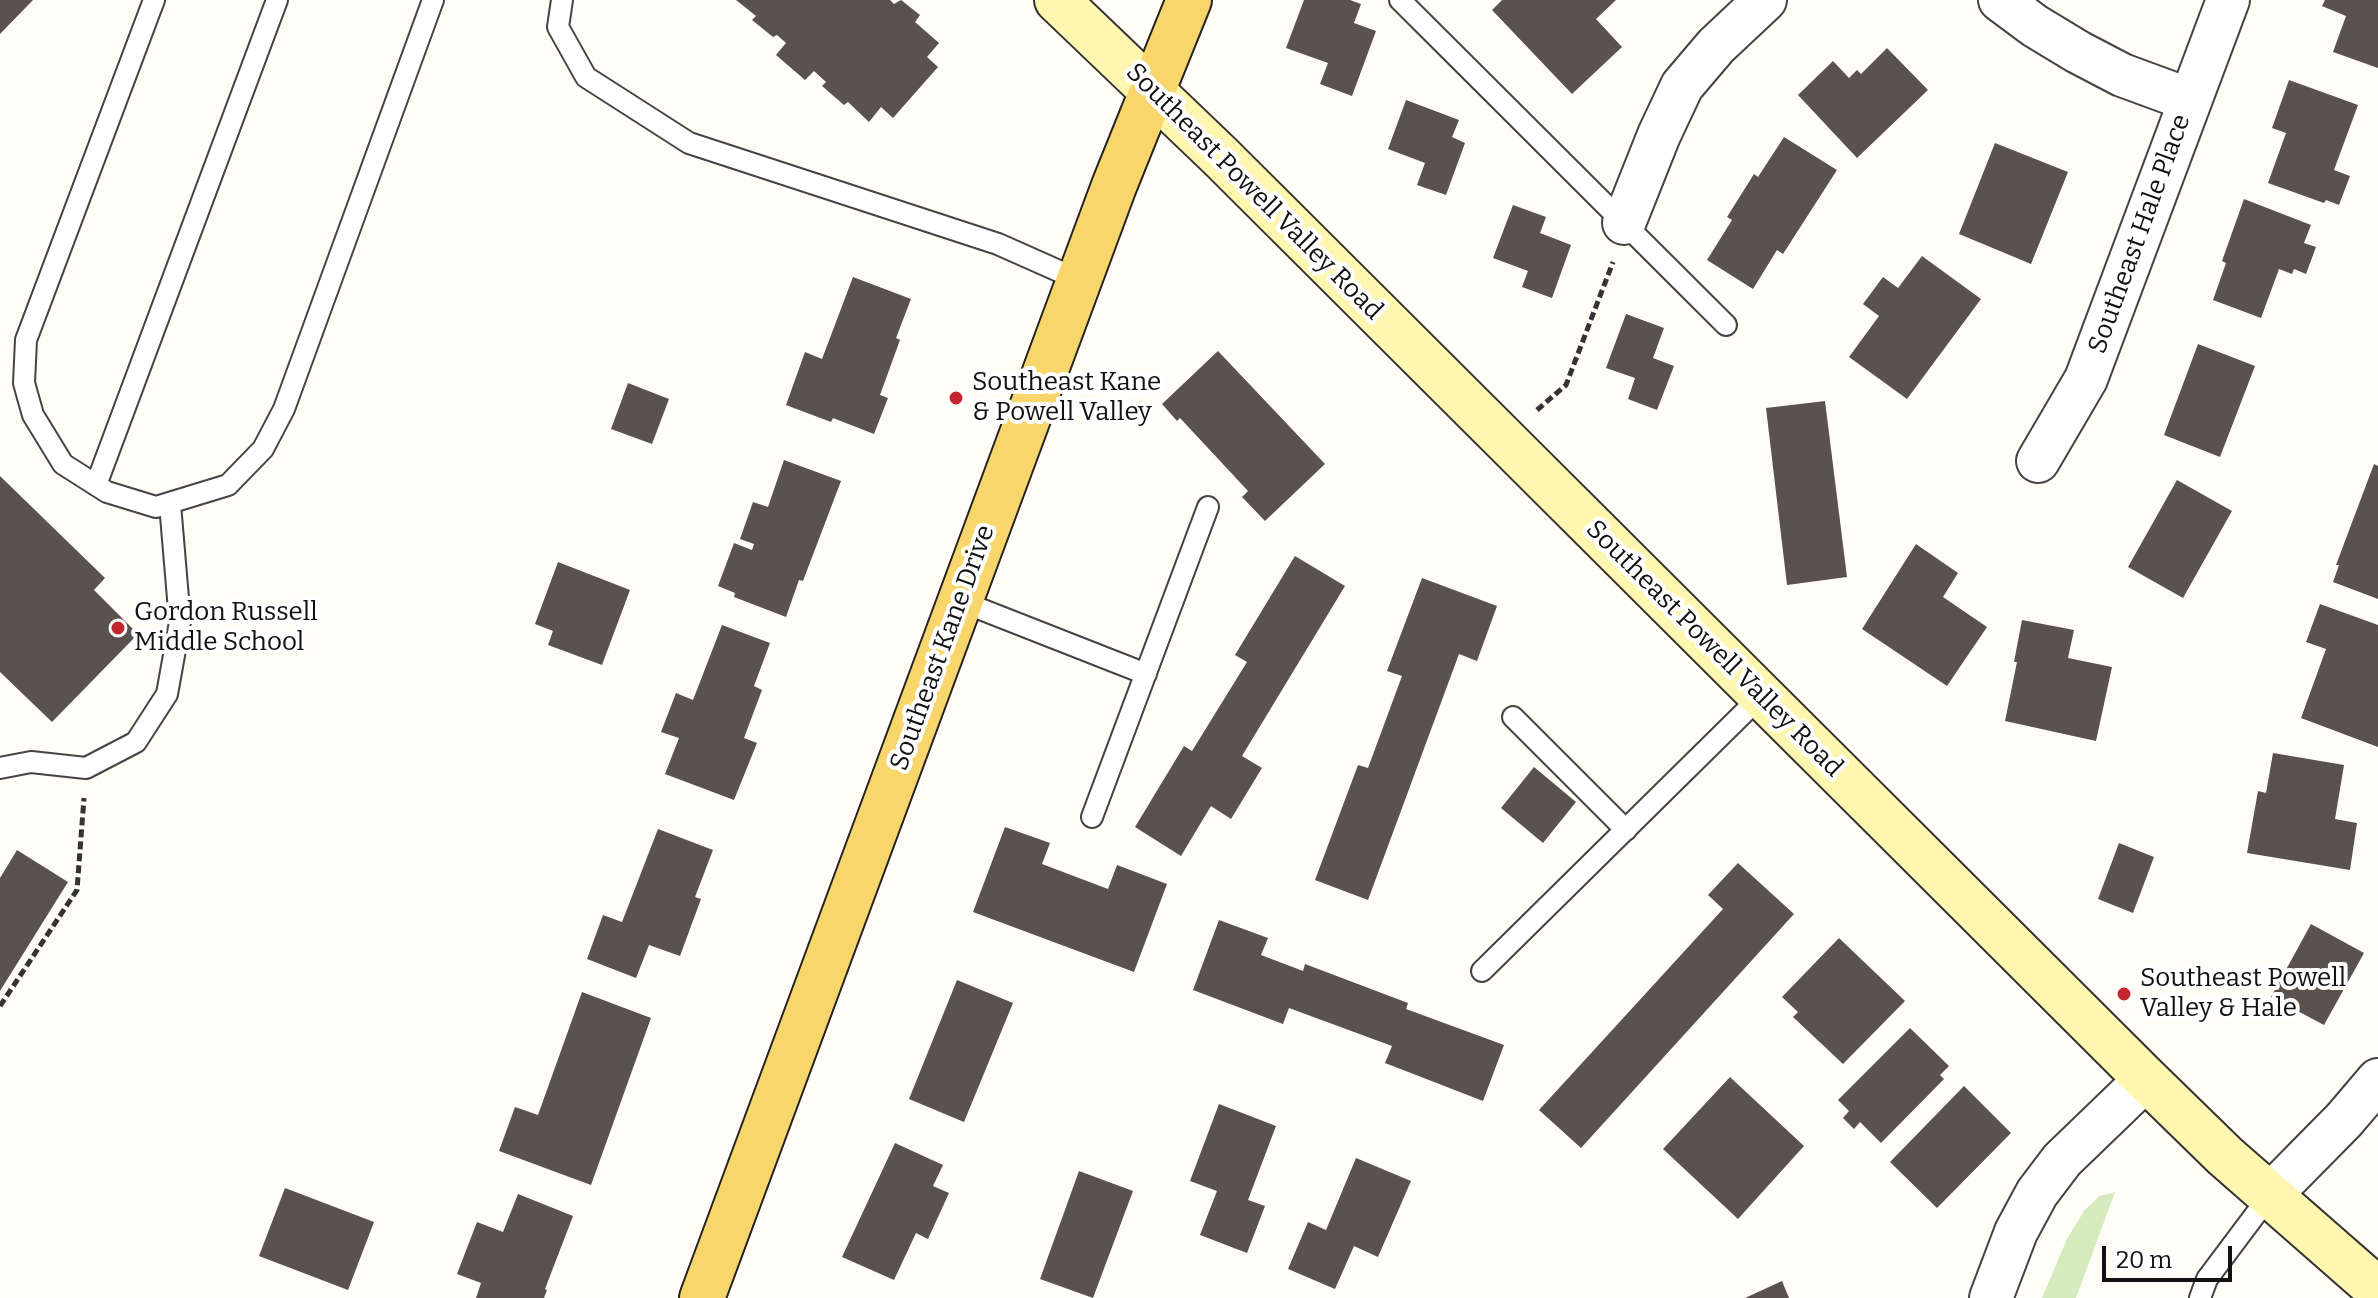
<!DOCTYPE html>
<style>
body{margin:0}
#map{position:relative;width:2378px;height:1298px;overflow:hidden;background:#fffdf5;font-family:Bitter,serif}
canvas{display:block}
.scale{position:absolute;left:2102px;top:1246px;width:130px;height:36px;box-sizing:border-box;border:4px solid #111;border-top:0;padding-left:10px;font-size:24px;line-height:28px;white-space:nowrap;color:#111;-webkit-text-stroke:6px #fff;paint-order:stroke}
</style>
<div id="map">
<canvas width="2378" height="1298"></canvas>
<div class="scale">20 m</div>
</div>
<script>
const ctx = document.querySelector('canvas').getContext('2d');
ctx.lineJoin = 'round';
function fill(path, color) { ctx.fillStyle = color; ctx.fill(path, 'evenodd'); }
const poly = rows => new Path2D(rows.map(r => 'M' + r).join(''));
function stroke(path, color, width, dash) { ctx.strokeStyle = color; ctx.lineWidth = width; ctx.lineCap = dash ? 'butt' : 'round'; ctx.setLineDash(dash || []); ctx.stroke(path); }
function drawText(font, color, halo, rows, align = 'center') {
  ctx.font = font + ' Bitter,serif'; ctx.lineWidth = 8; ctx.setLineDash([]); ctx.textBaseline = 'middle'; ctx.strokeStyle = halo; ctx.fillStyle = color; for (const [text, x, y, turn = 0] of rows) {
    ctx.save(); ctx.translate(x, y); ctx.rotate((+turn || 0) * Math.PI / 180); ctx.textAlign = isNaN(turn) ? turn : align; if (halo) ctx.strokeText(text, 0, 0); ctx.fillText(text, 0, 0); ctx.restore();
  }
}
fill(poly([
 [2115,1192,2076,1298,2042,1298,2067,1239,2084,1211,2099,1196]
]), '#d5ebbd');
fill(poly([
 [0,0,33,0,0,34],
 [736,0,890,0,894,4,901,0,920,15,915,22,939,43,927,57,938,67,893,118,881,107,869,122,848,102,844,105,822,86,826,82,814,71,805,80,776,55,786,43,777,35,773,37,752,20,756,16],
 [1304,0,1350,0,1361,4,1354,23,1376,31,1352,96,1320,84,1328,63,1286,48],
 [1502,0,1616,0,1596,19,1622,47,1572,94,1492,10],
 [2325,0,2378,0,2378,68,2333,52,2346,16,2322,6],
 [1887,48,1928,90,1857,158,1798,95,1833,61,1849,78,1857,70,1861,74],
 [2289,80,2358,105,2334,170,2350,176,2339,205,2326,200,2324,203,2268,183,2286,133,2272,128],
 [1406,100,1459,120,1452,137,1465,143,1446,195,1417,185,1425,163,1388,149],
 [1784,137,1837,170,1783,254,1777,250,1753,289,1707,260,1732,220,1727,217,1754,174,1758,177],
 [1995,143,2068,172,2031,264,1959,234],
 [2244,199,2311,225,2304,243,2316,247,2306,274,2294,269,2292,274,2279,269,2261,318,2213,300,2226,263,2222,261],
 [1513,205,1546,217,1540,233,1571,245,1552,298,1522,287,1528,271,1493,258],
 [1922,256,1981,299,1907,399,1849,357,1879,316,1863,304,1883,277,1898,288],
 [853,277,911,299,896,338,900,340,880,395,888,398,874,434,833,418,831,422,786,405,805,352,822,359],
 [1626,314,1664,328,1653,358,1674,366,1657,410,1628,399,1635,378,1606,368],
 [2198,344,2255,366,2220,457,2164,435],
 [1218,351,1325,464,1265,521,1242,497,1248,491,1180,418,1177,421,1162,404],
 [628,383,669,399,652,444,611,429],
 [1825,401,1847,577,1787,585,1766,408],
 [784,460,841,481,803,581,799,580,786,617,734,597,735,593,718,586,734,543,752,550,754,544,740,539,753,502,768,507],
 [2374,464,2378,466,2378,599,2333,582,2339,565,2336,565],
 [0,476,105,578,94,590,138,634,52,722,0,672],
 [2177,480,2232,511,2183,598,2128,567],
 [1916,544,1958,573,1943,597,1987,627,1947,686,1862,629],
 [1295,556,1345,586,1242,756,1262,768,1231,819,1211,806,1181,856,1135,827,1184,746,1192,751,1247,662,1235,655],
 [558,562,630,590,602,665,548,645,553,631,535,624],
 [1422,578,1497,606,1477,661,1459,654,1368,900,1315,880,1358,765,1368,768,1402,676,1387,671],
 [2320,604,2378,625,2378,747,2301,718,2326,649,2306,642],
 [2022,620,2074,630,2068,658,2112,667,2096,741,2005,721,2017,662,2014,662],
 [722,625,770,643,754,686,762,690,744,738,757,743,734,800,665,774,679,738,661,732,676,693,693,700],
 [2273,753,2344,765,2335,819,2357,823,2350,870,2247,853,2258,791,2266,793],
 [1534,767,1576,802,1543,843,1501,808],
 [1005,827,1050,843,1042,864,1108,889,1117,865,1167,884,1134,972,973,912],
 [658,829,713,850,695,897,701,899,680,956,649,945,636,978,587,959,603,915,622,922],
 [2119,843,2154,857,2133,913,2098,899],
 [17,850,68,882,0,991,0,878],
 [1738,863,1794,914,1581,1148,1539,1110,1723,909,1708,895],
 [1219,920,1268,938,1261,955,1303,971,1305,964,1408,1003,1406,1009,1504,1045,1483,1101,1385,1063,1392,1046,1289,1008,1283,1024,1193,990],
 [2311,924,2364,953,2324,1025,2271,997],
 [1839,938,1905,1001,1843,1064,1793,1017,1798,1012,1782,997],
 [957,980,1013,1003,964,1122,909,1099],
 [582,992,651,1018,591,1185,499,1151,515,1107,538,1115],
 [1910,1028,1949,1066,1940,1075,1944,1079,1881,1143,1860,1122,1854,1129,1843,1118,1849,1111,1838,1100],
 [1730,1077,1804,1146,1738,1219,1663,1149],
 [1964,1086,2011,1133,1937,1208,1890,1162],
 [1219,1104,1276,1126,1248,1200,1265,1206,1247,1253,1200,1235,1217,1191,1190,1181],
 [895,1143,943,1165,933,1186,949,1193,928,1239,916,1233,894,1280,842,1257],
 [1356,1158,1411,1181,1378,1257,1354,1246,1335,1289,1288,1269,1308,1222,1326,1230],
 [1079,1171,1133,1191,1093,1298,1040,1279],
 [285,1188,374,1222,348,1290,259,1256],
 [518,1194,573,1216,545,1289,547,1290,544,1298,476,1298,481,1283,457,1274,477,1222,503,1232],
 [1782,1281,1789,1298,1745,1298]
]), '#5a524d');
const service = poly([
 [154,0,26,340,24,383,33,415,63,464,107,492,156,507,228,485,263,449,284,409,433,0],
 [562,0,558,27,586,77,689,143,998,244,1079,280],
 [1400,0,1726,325],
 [96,485,277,0],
 [960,601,1146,674],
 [1513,717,1626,830],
 [0,768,31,762,86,768,136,742,167,694,180,622,170,504],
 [1092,817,1208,507],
 [1482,971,1761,696],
 [2200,1298,2207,1279,2270,1195]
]);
const minor = poly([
 [2000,0,2035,26,2078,52,2122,75,2190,100],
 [1624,223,1659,135,1682,86,1716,46,1765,0],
 [2038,461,2086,379,2228,0],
 [2270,1195,2344,1120,2378,1080],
 [1991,1298,2016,1232,2037,1193,2062,1160,2146,1079]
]);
const secondary = poly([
 [1057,0,1221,157,2146,1079,2225,1156,2378,1290]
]);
const primary = poly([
 [702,1298,1114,186,1189,0]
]);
stroke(service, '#444', 24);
stroke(minor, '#444', 46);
stroke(secondary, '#333', 48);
stroke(primary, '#222', 48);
stroke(poly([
 [1537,410,1566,385,1613,262],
 [0,1006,77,890,84,798]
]), '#333', 5, [8, 4]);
stroke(service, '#fff', 20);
stroke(minor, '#fff', 42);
stroke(secondary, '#fff6b0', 44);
stroke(primary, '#f9d66b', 44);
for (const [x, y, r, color] of [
 [956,398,8,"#c4262e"],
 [118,628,8,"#c4262e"],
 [2124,994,8,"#c4262e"]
]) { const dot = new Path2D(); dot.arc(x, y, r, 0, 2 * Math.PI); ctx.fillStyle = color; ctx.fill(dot); stroke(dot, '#fff', 3); }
drawText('26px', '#111', '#fff', [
 ["Southeast Powell Valley Road",1254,192,45],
 ["Southeast Hale Place",2140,234,-70],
 ["Southeast Kane Drive",943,648,-70],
 ["Southeast Powell Valley Road",1714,649,45]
]);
drawText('26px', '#111', '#fff', [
 ["Southeast Kane",972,383],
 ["& Powell Valley",972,413],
 ["Gordon Russell",134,613],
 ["Middle School",134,643],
 ["Southeast Powell",2140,979],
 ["Valley & Hale",2140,1009]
], 'left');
</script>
